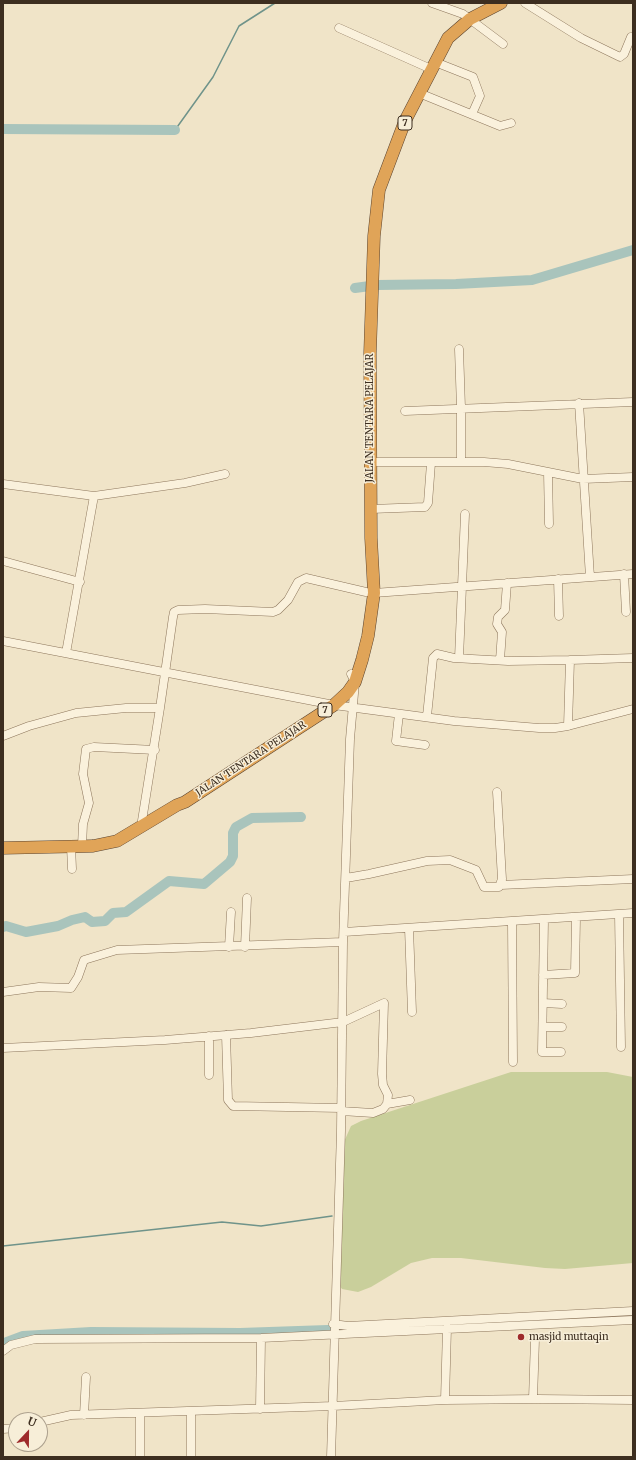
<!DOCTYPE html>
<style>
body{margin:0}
#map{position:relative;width:636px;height:1460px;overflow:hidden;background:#f0e4c8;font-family:Merriweather,serif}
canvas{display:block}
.frame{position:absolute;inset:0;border:4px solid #3d2e20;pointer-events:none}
.north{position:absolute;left:8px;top:1412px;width:40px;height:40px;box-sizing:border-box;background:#f7eed8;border:1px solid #ada18e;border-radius:50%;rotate:22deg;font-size:11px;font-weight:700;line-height:16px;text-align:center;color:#3d2e20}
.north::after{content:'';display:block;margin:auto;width:14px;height:18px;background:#9e2a2b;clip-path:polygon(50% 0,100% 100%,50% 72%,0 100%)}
</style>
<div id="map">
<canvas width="636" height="1460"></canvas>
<div class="frame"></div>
<div class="north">U</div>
</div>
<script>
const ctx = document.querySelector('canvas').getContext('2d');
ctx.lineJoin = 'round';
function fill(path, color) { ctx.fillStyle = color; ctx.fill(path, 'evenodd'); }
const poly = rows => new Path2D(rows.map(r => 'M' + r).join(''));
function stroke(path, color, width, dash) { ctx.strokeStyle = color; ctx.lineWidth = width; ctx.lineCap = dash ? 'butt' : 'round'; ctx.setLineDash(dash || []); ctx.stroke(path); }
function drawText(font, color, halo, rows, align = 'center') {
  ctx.font = font + ' Merriweather,serif'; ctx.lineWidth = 3; ctx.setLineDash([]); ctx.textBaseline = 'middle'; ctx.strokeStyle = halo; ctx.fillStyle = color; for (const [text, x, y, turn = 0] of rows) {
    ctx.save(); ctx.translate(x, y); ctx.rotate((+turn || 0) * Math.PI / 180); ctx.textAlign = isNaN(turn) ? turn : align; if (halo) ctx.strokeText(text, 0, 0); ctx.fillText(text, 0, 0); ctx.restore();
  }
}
fill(poly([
 [511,1072,607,1072,633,1077,633,1263,565,1269,545,1268,461,1258,432,1258,411,1263,371,1287,358,1292,342,1289,339,1285,343,1144,351,1126,361,1121]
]), '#c9cf9b');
stroke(poly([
 [175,130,213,77,239,26,275,3],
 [3,1246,222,1222,261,1226,332,1216]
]), '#6f938a', 1.5);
stroke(poly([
 [3,129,175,130],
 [355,288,377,285,456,284,532,280,633,250],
 [3,927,6,926,26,932,58,926,72,920,85,917,92,922,105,921,113,913,126,912,169,881,204,884,230,862,233,856,233,833,236,827,252,818,301,817],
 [589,1319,633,1316],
 [3,1345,7,1342,23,1336,91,1332,240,1333,357,1329]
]), '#a9c4bc', 10);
const minor = poly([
 [432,3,463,14,503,44],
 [525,3,581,38,620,57,624,54,631,37],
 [339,28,431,69],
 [435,62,473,77,480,96,472,114],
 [419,93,500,126,511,123],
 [459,349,461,408,461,462],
 [579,403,590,577],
 [405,411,633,402],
 [370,462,484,462,508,464,583,479,633,477],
 [548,472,549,524],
 [3,484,94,496,185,483,225,474],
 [371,509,425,507,428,503,431,463],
 [3,561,80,582],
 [624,574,626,612],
 [558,579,559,616],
 [374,593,633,574],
 [3,641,334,705,454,721,539,728,555,728,568,726,633,709],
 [66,653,94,496],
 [459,658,465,514],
 [500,660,502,632,497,624,498,617,505,610,507,583],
 [399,714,396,741,425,745],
 [427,716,433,658,437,654,454,658,508,661,570,660],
 [568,726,570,660,633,658],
 [3,736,29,726,76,713,126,708,160,708,173,617,174,612,178,610,205,609,273,612,278,610,288,600,298,582,306,578,366,592],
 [141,827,160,708],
 [71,846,72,869],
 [82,846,83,824,89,803,83,774,86,749,94,747,155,750],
 [346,878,369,874,427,861,450,860,476,870,484,887,499,887,502,879,497,792],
 [501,885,633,879],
 [619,914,621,1047],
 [544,920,542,1052,561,1052],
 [512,922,513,1062],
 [409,928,412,1012],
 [344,932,633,913],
 [229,947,231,912],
 [245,947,247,898],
 [543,975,575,973,576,918],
 [3,992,39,987,71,988,78,977,84,960,117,950,343,942],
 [543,1003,562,1004],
 [543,1027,562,1027],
 [226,1035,228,1100,233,1106,341,1108],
 [3,1048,165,1040,251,1033,343,1022,384,1003,382,1074,383,1085,388,1095,387,1104,383,1109,373,1113,341,1111],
 [209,1075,209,1036],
 [387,1104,410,1100],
 [333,1324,348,1326,633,1311],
 [3,1351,11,1345,35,1339,261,1338,633,1320],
 [533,1399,535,1339],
 [445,1400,447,1328],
 [260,1409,261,1338],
 [84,1415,86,1377],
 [40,1422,71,1415,333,1406,445,1400,538,1399,633,1400],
 [3,1429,16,1428],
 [140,1457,140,1414],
 [191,1457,191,1411],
 [331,1457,341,1131,343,942,350,739,355,682,351,674]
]);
const highway = poly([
 [3,848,93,846,117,841,177,805,185,802,334,705,348,692,355,682,362,660,368,636,374,593,371,538,370,353,374,236,379,190,405,121,448,38,470,19,501,3]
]);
stroke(minor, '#8d765c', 9);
stroke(highway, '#5b4430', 13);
stroke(minor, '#faf1dc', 8);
stroke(highway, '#e0a458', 12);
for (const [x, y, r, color] of [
 [521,1337,4,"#9e2a2b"]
]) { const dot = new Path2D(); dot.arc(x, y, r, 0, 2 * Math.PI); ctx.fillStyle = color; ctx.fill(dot); stroke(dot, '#f7eed8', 1.5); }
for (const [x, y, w] of [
 [405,123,14],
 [325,710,14]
]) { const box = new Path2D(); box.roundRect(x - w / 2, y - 7, w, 14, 3); ctx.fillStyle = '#f7eed8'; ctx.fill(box); stroke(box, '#3d2e20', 1); }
drawText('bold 9px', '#3d2e20', null, [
 ["7",405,123],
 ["7",325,710]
]);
drawText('10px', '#3d2e20', '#f7eed8', [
 ["JALAN TENTARA PELAJAR",370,418,-90],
 ["JALAN TENTARA PELAJAR",251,759,-33]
]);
drawText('10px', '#3d2e20', '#f7eed8', [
 ["masjid muttaqin",529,1337]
], 'left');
</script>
